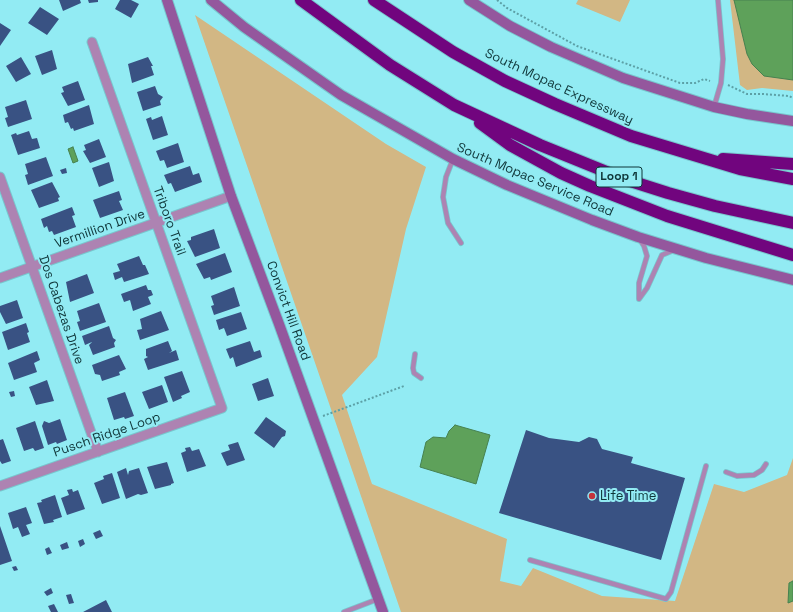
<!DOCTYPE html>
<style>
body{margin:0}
canvas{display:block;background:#92ebf3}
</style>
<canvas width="793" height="612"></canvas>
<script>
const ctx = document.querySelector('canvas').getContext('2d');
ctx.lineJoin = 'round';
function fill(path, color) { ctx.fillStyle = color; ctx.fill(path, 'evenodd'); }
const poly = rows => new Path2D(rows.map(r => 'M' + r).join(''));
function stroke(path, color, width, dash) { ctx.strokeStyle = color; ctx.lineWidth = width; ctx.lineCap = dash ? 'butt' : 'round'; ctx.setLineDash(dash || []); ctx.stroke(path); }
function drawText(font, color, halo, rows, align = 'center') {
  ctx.font = font + ' "Space Grotesk",sans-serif'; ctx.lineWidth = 4; ctx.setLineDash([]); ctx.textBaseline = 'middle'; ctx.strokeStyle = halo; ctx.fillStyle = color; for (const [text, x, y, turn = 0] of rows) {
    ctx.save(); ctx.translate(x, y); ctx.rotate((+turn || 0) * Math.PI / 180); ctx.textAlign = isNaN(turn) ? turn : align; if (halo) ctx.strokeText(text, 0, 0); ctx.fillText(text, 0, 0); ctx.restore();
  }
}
fill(poly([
 [578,0,630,0,620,22,576,4],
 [730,0,793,0,793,91,762,88,747,90,740,85],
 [195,15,386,144,426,167,406,229,377,357,342,395,372,484,507,539,500,581,521,586,533,568,602,596,675,601,714,484,744,492,787,475,793,458,793,612,401,612]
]), '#d2b784');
const water = poly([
 [734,0,793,0,793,80,764,76,752,64,747,54,734,0],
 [73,147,78,161,73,163,68,149,73,147],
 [455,425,490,435,476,484,420,467,426,442,433,437,446,438,449,431,455,425],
 [793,581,793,601,788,603,789,583,793,581]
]);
fill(water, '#5ea15a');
stroke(water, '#468150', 1);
fill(poly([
 [59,0,80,0,81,3,63,11],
 [88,0,98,0,98,2,89,3],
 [120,0,131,0,139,4,131,18,115,9],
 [40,7,59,19,47,35,28,23],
 [0,23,11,30,0,46],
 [52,50,57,69,42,75,35,56],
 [21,57,31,74,16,82,6,66],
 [148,57,153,66,151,66,154,75,132,83,128,64],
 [78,81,85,100,68,106,61,93,64,92,62,87],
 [155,86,158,94,163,97,160,101,161,105,143,111,137,92],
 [26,100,32,119,8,127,5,118,8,117,5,107],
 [89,105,94,124,74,131,73,128,71,129,68,122,65,123,63,115],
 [162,116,168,135,153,140,146,119,151,117,152,120],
 [29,131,32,139,37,138,40,148,18,155,11,135,16,133,17,135],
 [99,139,106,157,90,163,83,151,86,150,84,145],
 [178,143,184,162,167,168,164,160,160,161,156,151],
 [46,157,53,176,28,185,25,175,28,174,25,164],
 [109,162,114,181,99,187,92,168],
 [190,166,193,175,199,173,202,182,175,192,171,183,168,184,164,175],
 [66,168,67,173,62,174,60,170],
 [52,182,60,197,58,198,59,201,39,208,31,190],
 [119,191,122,200,119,201,123,210,100,218,93,200],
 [72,207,75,215,72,216,76,227,54,235,52,231,49,232,47,226,44,228,41,219],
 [214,229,220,248,195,257,187,241,191,240,191,237],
 [225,253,232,272,211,280,210,277,204,279,196,264],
 [139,256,143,265,145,265,149,274,124,282,122,277,115,280,113,273,120,271,117,264],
 [87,274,94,293,70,302,66,282],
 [146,285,148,290,151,290,153,295,148,297,151,304,133,311,130,300,124,302,121,294],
 [234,287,240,306,214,315,211,306,214,305,211,296],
 [17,300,23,318,6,324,0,312,0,306],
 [99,303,106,322,80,331,77,322,80,321,77,311],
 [161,311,169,330,140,340,137,330,142,329,140,319],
 [241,312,247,329,227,336,224,328,219,330,216,320],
 [26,323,29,332,27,333,30,342,8,350,2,332],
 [109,326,113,338,116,340,114,343,115,347,93,355,89,345,92,342,85,345,82,336],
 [168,341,172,351,169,353,176,350,179,360,148,370,144,359,148,357,146,356,146,349],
 [250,341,254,352,260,350,262,357,236,367,233,357,230,359,226,349],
 [37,351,40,360,34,363,37,372,14,380,8,363],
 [119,355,126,369,119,372,120,375,102,381,100,375,95,374,92,365],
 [182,371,190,392,181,396,182,398,173,402,164,377],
 [268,378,274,396,258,401,252,384],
 [47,380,54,401,36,405,29,387],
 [162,385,168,402,149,409,142,392],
 [14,391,15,396,11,397,9,392],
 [125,392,134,416,125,419,124,417,114,420,107,398],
 [266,417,286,431,285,436,282,437,274,448,254,433],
 [60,419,67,440,57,444,56,442,48,445,42,426,44,421,49,423],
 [35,421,44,448,35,451,33,448,24,451,16,428],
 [526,430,549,438,579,442,589,437,597,439,602,449,633,457,631,463,685,478,661,560,499,513],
 [3,439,11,461,2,464,0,461,0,440],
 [238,442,245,460,227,466,221,453,230,450,228,445],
 [190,447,192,451,199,449,206,466,187,472,181,453,186,451,185,448],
 [167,462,174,483,171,484,171,485,155,489,147,467],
 [126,468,128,475,129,471,139,468,148,493,141,495,138,494,126,499,117,472],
 [112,473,120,498,102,504,94,483,104,479,103,476],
 [72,489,73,492,78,490,85,509,67,515,61,498,69,495,67,490],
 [55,495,62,517,53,520,54,522,44,524,37,503,42,502,41,500],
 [26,507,32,523,26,525,30,534,22,537,18,527,13,529,8,513],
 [0,526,12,561,0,565],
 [100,530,103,536,96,539,93,533],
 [83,539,85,544,80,547,78,541],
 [67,542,69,548,62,550,60,545],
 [49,547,52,553,47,555,45,549],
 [16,566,18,570,14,571,12,567],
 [51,588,53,593,47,596,44,592],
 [71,594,74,603,69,604,66,595],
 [106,600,112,612,83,612],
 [54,604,58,612,51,612,48,606]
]), '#395283');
const lane = poly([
 [714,107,721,83,723,59,718,0],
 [453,159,446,177,443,197,448,223,461,243],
 [639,238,644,246,647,256,639,283,639,299,647,288,662,255,674,250],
 [415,354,413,368,414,373,421,378],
 [726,472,737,476,754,475,762,470,766,464],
 [530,560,666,599,671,592,706,466],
 [344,612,378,599]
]);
const street = poly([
 [0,177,98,452],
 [0,278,231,196],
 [0,486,222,408,92,42]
]);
const secondary = poly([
 [167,0,231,196,279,324,383,612],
 [211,0,244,27,341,95,453,159,507,185,592,220,638,237,706,258,793,280],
 [469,0,510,26,551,47,623,78,714,107,747,114,793,121]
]);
const highway = poly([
 [301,0,390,65,454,105,540,145,624,179,668,193,715,206,793,223],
 [374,0,453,52,505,81,555,104,631,136,740,169,793,179],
 [480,123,510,145,561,173,590,186,667,216,793,255],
 [723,159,793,164]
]);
stroke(lane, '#78c7ce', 6);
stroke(street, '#78c7ce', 11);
stroke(secondary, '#78c7ce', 12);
stroke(highway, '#78c7ce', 14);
stroke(poly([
 [497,0,507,8,577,46,680,83,695,83,704,79,710,81],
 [728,85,747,94,763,94,789,96,793,98],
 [323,416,404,386]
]), '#5ca0a6', 2, [2, 2]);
stroke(lane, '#ad83b2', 4.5);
stroke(street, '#ad83b2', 9);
stroke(secondary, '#94579d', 10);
stroke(highway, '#71057e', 12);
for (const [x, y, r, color] of [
 [592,496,4,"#c3333c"]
]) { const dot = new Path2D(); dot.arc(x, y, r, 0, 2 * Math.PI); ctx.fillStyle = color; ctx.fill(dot); stroke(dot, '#92ebf3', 1.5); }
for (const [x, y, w] of [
 [619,177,46]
]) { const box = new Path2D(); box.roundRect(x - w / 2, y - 10, w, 20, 3); ctx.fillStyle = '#92ebf3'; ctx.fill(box); stroke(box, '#0f3639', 1); }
drawText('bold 12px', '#0f3639', null, [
 ["Loop 1",619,177]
]);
drawText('13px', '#0f3639', '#92ebf3', [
 ["South Mopac Expressway",559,87,25],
 ["South Mopac Service Road",535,180,23],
 ["Triboro Trail",169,221,70],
 ["Vermillion Drive",100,229,-19],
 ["Dos Cabezas Drive",61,310,71],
 ["Convict Hill Road",288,311,70],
 ["Pusch Ridge Loop",107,435,-19]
]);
drawText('13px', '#0f3639', '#92ebf3', [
 ["Life Time",600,496]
], 'left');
</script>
